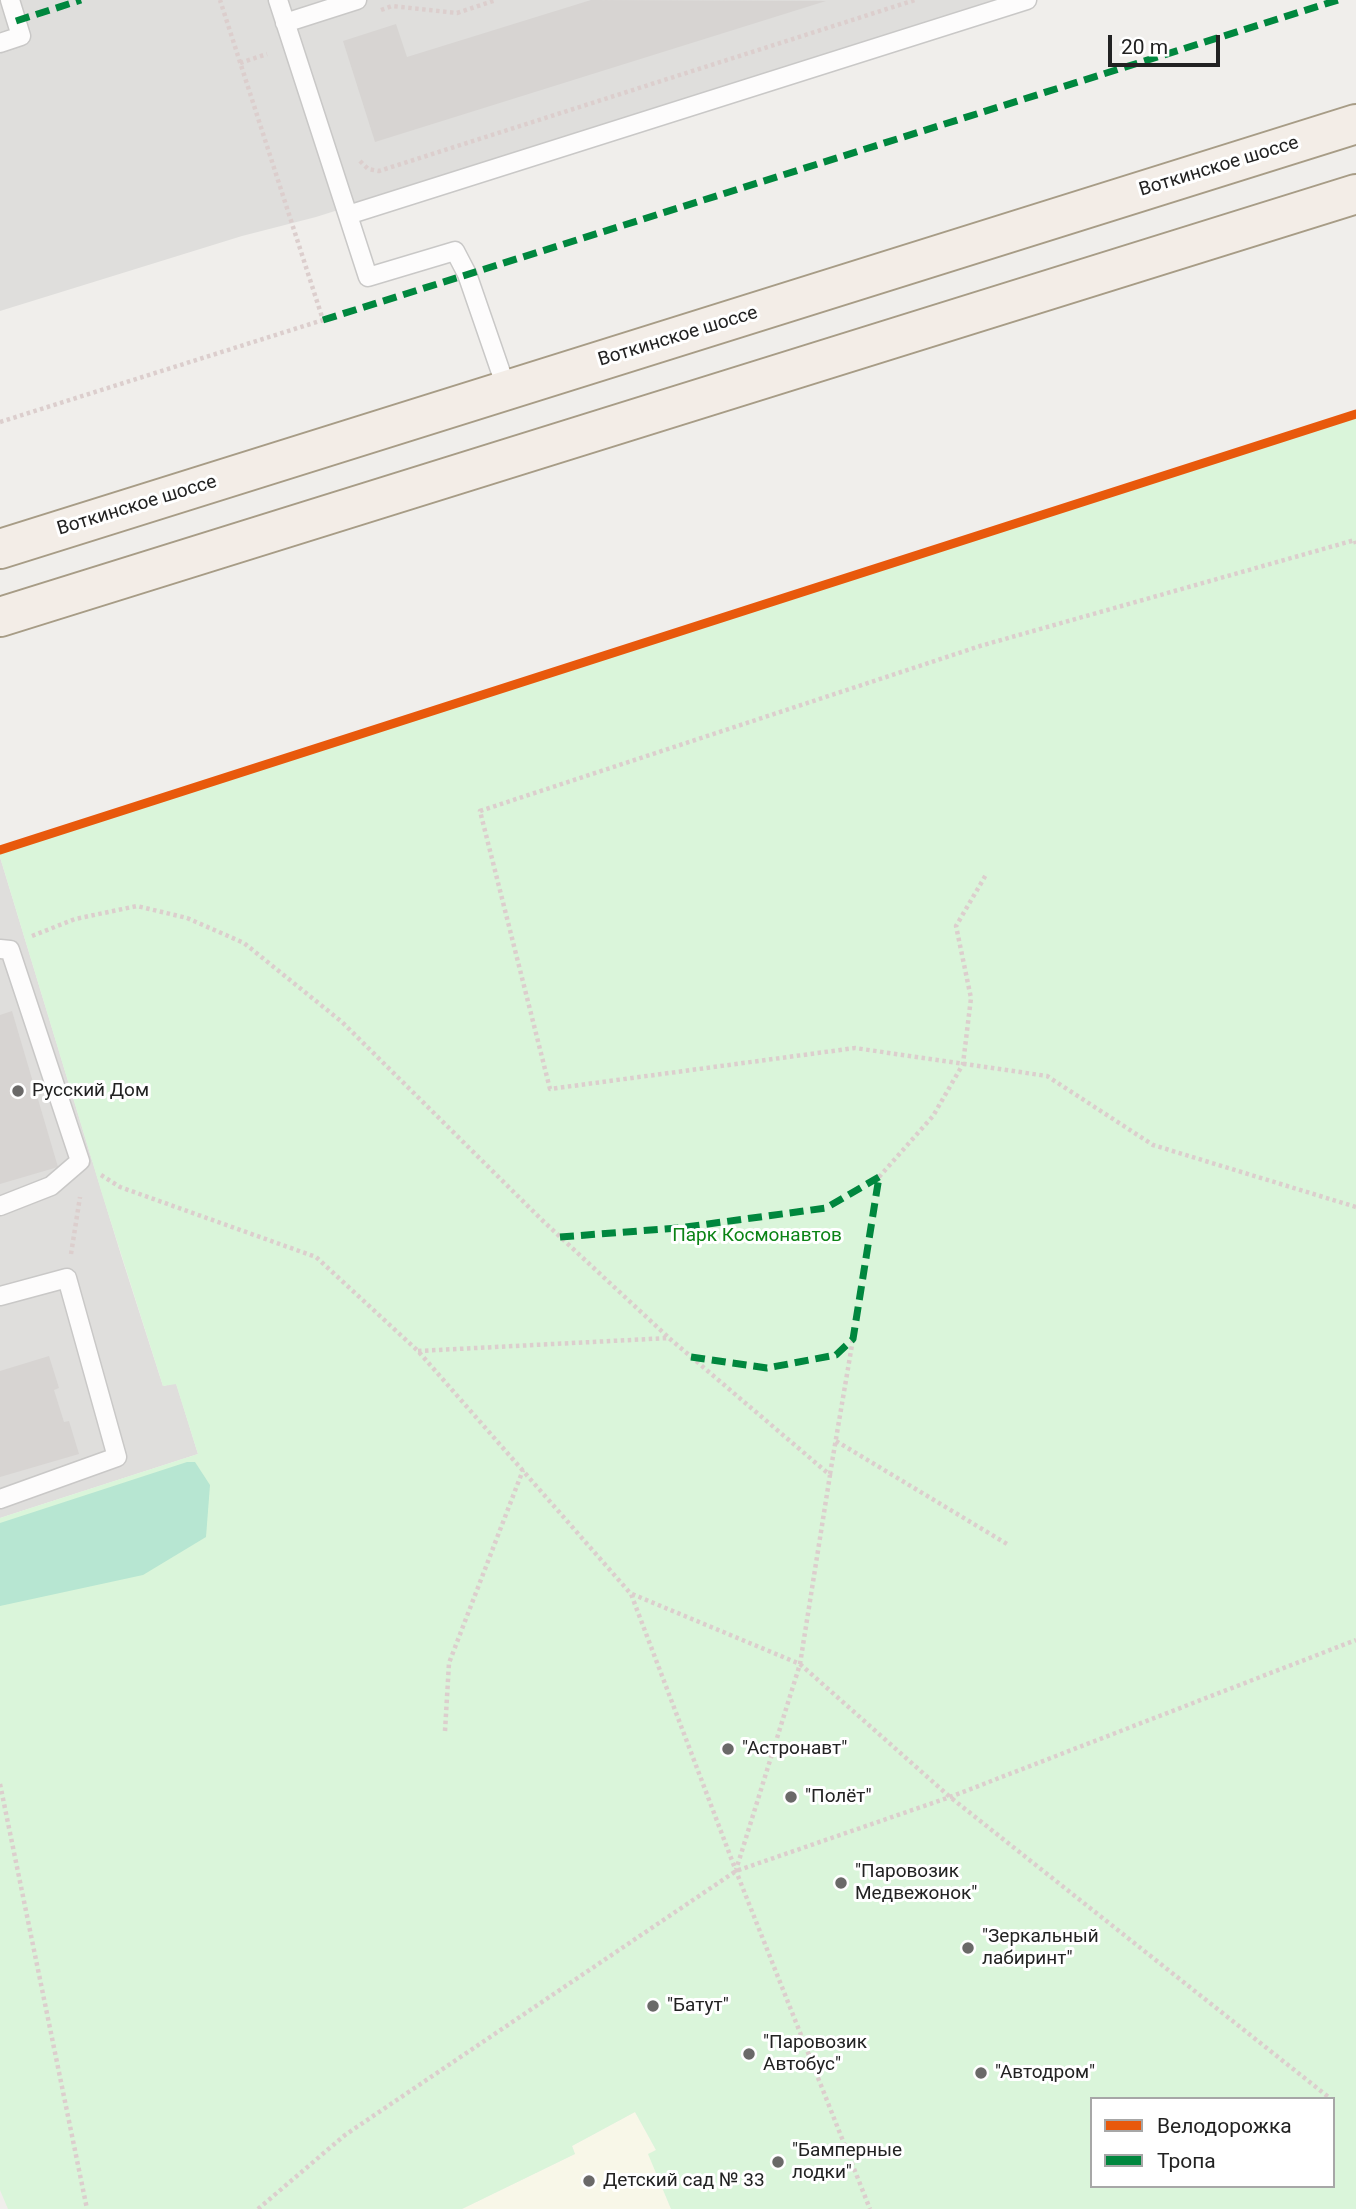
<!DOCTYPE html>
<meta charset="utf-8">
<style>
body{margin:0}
#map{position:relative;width:1356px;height:2209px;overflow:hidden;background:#f0eeeb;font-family:Roboto,sans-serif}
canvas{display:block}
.legend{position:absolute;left:1090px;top:2097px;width:245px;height:91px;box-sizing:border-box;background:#fff;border:2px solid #a7a7a7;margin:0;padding:9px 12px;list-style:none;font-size:21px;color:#222}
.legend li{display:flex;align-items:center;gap:14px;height:35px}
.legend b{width:35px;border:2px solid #a7a7a7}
.scale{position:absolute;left:1108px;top:35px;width:112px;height:32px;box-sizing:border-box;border:4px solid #222;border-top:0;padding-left:9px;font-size:21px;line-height:24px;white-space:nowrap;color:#222;-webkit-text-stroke:5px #fff;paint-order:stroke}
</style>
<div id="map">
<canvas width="1356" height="2209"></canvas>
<ul class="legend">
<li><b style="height:9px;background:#e8590c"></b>Велодорожка</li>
<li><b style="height:9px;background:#00873e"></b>Тропа</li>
</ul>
<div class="scale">20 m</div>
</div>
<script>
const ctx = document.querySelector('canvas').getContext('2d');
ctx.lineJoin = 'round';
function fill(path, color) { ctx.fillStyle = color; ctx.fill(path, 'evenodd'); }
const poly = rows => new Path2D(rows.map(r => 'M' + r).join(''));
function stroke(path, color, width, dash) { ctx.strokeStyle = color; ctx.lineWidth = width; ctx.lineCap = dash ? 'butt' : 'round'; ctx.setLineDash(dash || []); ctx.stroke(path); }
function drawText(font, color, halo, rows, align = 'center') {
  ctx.font = font + ' Roboto,sans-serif'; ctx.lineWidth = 6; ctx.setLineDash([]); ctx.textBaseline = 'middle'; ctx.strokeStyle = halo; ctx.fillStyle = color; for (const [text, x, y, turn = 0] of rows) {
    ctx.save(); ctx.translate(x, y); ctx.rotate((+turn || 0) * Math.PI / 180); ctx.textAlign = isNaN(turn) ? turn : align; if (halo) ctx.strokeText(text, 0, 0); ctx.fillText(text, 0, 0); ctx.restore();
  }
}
fill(poly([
 [0,0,1001,0,316,217,242,236,0,311],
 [0,857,121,1255,163,1386,176,1383,198,1454,0,1518]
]), '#dfdedc');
fill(poly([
 [635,2112,656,2150,649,2154,671,2209,462,2209,575,2154,572,2146]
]), '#f8f7e8');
fill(poly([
 [1356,414,1356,2209,671,2209,648,2154,656,2150,635,2112,572,2146,575,2154,462,2209,8,2209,0,2190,0,1518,198,1454,176,1384,163,1386,103,1197,0,857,0,850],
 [1092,2099,1333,2099,1333,2186,1092,2186]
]), '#daf5da');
fill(poly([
 [187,1462,195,1462,210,1485,206,1537,143,1575,0,1606,0,1523]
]), '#b7e6d2');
fill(poly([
 [591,0,826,1,375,142,343,41,396,24,407,57],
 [12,1011,58,1167,0,1184,0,1015],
 [49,1356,59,1388,54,1390,64,1422,69,1421,79,1454,0,1477,0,1371]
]), '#d7d4d2');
const lane = poly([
 [278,0,368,277,455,251,467,274,507,390],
 [285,23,357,0],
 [0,43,21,36,10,0],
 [348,215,1027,0],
 [0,949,10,950,80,1161,51,1186,0,1206],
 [0,1296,67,1278,117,1457,0,1499]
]);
const primary = poly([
 [0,549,1356,124],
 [0,617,1356,194]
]);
stroke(lane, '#c9c8c7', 21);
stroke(primary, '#a79c86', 42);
stroke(poly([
 [381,10,392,6,457,13,496,0],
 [240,63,267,54],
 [360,161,368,169,379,171,915,0],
 [0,422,323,320,220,0],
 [1356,544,1355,540,980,646,480,811,550,1089,855,1048,1047,1076,1153,1145,1356,1207],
 [0,850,1356,414],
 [32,936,75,919,137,906,187,918,244,943,342,1022,542,1220,668,1337],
 [101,1175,120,1187,316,1257,418,1351,631,1594,736,1871,870,2209],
 [879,1177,933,1116,963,1064,971,998,956,926,987,873],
 [71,1254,80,1197],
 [418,1351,669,1338,830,1475,800,1664,736,1870],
 [836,1441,1007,1544],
 [830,1474,853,1339],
 [632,1594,800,1664,950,1797,1331,2099],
 [445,1731,449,1663,523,1470],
 [0,1784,87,2209],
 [258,2209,345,2135,736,1871,950,1797,1356,1640]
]), '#dccecd', 4.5, [3.5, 3.5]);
stroke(lane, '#fdfcfc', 18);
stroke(primary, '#f3ede7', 38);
stroke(poly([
 [16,21,81,0],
 [323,320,1338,0],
 [560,1237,678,1228,826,1208,879,1177],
 [691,1357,767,1368,836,1355,853,1339,879,1177]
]), '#00873e', 7, [14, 7]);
stroke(poly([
 [0,850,1356,414]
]), '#e8590c', 9);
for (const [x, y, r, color] of [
 [18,1091,7,"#6a6968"],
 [728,1749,7,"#6a6968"],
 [791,1797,7,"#6a6968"],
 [841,1883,7,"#6a6968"],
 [968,1948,7,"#6a6968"],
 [653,2006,7,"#6a6968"],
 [749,2054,7,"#6a6968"],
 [981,2073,7,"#6a6968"],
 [778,2162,7,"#6a6968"],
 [589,2181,7,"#6a6968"]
]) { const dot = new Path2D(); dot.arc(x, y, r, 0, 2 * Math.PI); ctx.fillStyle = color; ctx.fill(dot); stroke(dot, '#fff', 2.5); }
drawText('19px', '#222', '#fff', [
 ["Воткинское шоссе",1219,167,-17],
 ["Воткинское шоссе",678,337,-17],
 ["Воткинское шоссе",137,506,-17]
]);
drawText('19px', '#222', '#fff', [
 ["Русский Дом",32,1091],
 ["\"Астронавт\"",742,1749],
 ["\"Полёт\"",805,1797],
 ["\"Паровозик",855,1872],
 ["Медвежонок\"",855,1894],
 ["\"Зеркальный",982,1937],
 ["лабиринт\"",982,1959],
 ["\"Батут\"",667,2006],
 ["\"Паровозик",763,2043],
 ["Автобус\"",763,2065],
 ["\"Автодром\"",995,2073],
 ["\"Бамперные",792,2151],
 ["лодки\"",792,2173],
 ["Детский сад № 33",603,2181]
], 'left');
drawText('19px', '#0c8416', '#fff', [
 ["Парк Космонавтов",757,1236]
]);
</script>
